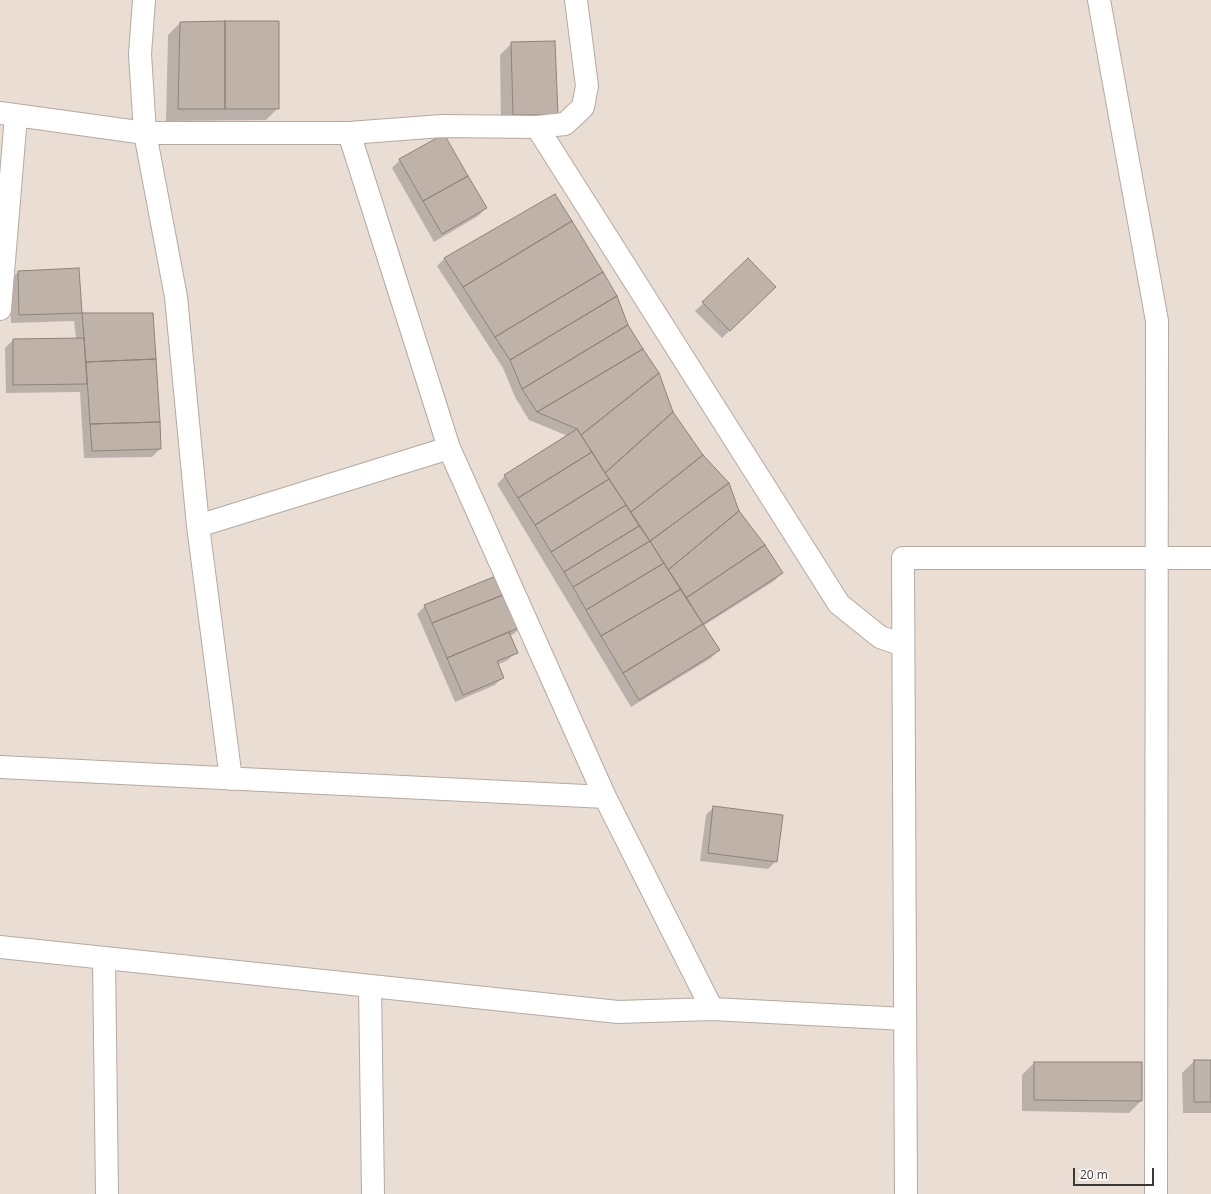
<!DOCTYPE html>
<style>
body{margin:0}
#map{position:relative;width:1211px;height:1194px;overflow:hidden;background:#eaddd4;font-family:"Open Sans",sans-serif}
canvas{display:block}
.scale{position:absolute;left:1073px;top:1168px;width:81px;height:18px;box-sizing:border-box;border:2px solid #3d3835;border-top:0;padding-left:5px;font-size:12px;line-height:14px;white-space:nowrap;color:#3d3835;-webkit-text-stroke:3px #fff;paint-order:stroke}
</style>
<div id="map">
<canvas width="1211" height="1194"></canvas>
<div class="scale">20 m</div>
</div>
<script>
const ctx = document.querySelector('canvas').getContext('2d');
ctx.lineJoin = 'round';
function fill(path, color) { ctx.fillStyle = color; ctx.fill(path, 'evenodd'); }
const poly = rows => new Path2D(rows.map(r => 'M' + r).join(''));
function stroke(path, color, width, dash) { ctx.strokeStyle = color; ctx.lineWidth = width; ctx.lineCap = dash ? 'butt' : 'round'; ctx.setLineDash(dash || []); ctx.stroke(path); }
fill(poly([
 [180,23,278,108,266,120,166,121,168,35],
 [512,43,557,115,501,126,500,55],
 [400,160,486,208,478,216,434,242,392,168],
 [445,258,627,326,672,413,782,573,774,581,703,626,719,650,711,658,631,707,497,484,505,476,568,436,529,420,515,397,503,368,437,266],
 [748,259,775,287,722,338,695,311],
 [78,269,81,314,152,314,160,449,152,457,84,458,80,392,6,393,5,348,13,340,76,339,74,321,11,323,10,280,18,272],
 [425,606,522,626,514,634,509,636,516,652,508,660,497,665,503,677,495,685,455,702,417,614],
 [714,807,776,861,768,869,700,861,706,815],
 [1194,1061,1211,1061,1211,1113,1183,1113,1182,1073],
 [1034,1063,1141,1101,1129,1113,1022,1111,1022,1075]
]), '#0003');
const building = poly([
 [225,21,225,109,178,109,180,22,225,21],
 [225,21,279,21,279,109,225,109,225,21],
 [555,41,558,115,513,115,511,42,555,41],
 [444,134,468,176,423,201,399,159,444,134],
 [468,176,487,208,442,234,423,201,468,176],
 [555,194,572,221,463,287,444,258,555,194],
 [572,221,603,272,495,337,463,287,572,221],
 [748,258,776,287,730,331,702,302,748,258],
 [79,268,82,313,19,315,18,271,79,268],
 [603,272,617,296,510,360,495,337,603,272],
 [617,296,628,325,522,389,510,360,617,296],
 [82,313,153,313,156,359,86,362,82,313],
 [628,325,643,349,537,412,522,389,628,325],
 [84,338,87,384,13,385,13,339,84,338],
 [643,349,659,373,581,435,577,429,537,412,643,349],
 [156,359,160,422,90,424,86,362,156,359],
 [659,373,673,412,605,473,581,435,659,373],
 [673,412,703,455,631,512,605,473,673,412],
 [160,422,161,449,92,451,90,424,160,422],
 [577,429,592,452,518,498,504,475,577,429],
 [592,452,609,479,535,525,518,498,592,452],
 [703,455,729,483,650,541,631,512,703,455],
 [609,479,626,505,551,552,535,525,609,479],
 [729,483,739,511,668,570,650,541,729,483],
 [626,505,639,526,564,572,551,552,626,505],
 [739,511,765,545,686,598,668,570,739,511],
 [639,526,650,541,573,587,564,572,639,526],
 [650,541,664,563,586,610,573,587,650,541],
 [765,545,783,573,703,624,686,598,765,545],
 [664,563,681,589,601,636,586,610,664,563],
 [501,574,508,593,432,623,424,605,501,574],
 [681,589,703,624,623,673,601,636,681,589],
 [508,593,523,626,447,658,432,623,508,593],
 [703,624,720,650,639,700,623,673,703,624],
 [509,632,518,653,497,661,504,678,463,695,447,658,509,632],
 [713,806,783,815,777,862,708,853,713,806],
 [1194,1060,1211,1060,1211,1102,1194,1102,1194,1060],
 [1034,1062,1142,1062,1142,1101,1034,1100,1034,1062]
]);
fill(building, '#beb2a9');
stroke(building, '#8d827a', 1);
const minor = poly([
 [144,0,140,54,145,133,176,297,198,526,231,779],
 [1099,0,1157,321,1156,1194],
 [0,113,145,133,349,133,442,126,537,127,565,124,583,107,587,86,576,0],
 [537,127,839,604,880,637,903,645],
 [349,133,449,448,605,797,712,1009],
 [0,309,16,116],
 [198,526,449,448],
 [0,767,605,797],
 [0,947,618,1012,712,1009,905,1019],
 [104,958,107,1194],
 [370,986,373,1194],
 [906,1194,903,558,1211,558]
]);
stroke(minor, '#b5a9a1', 24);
stroke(minor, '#fff', 22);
</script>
